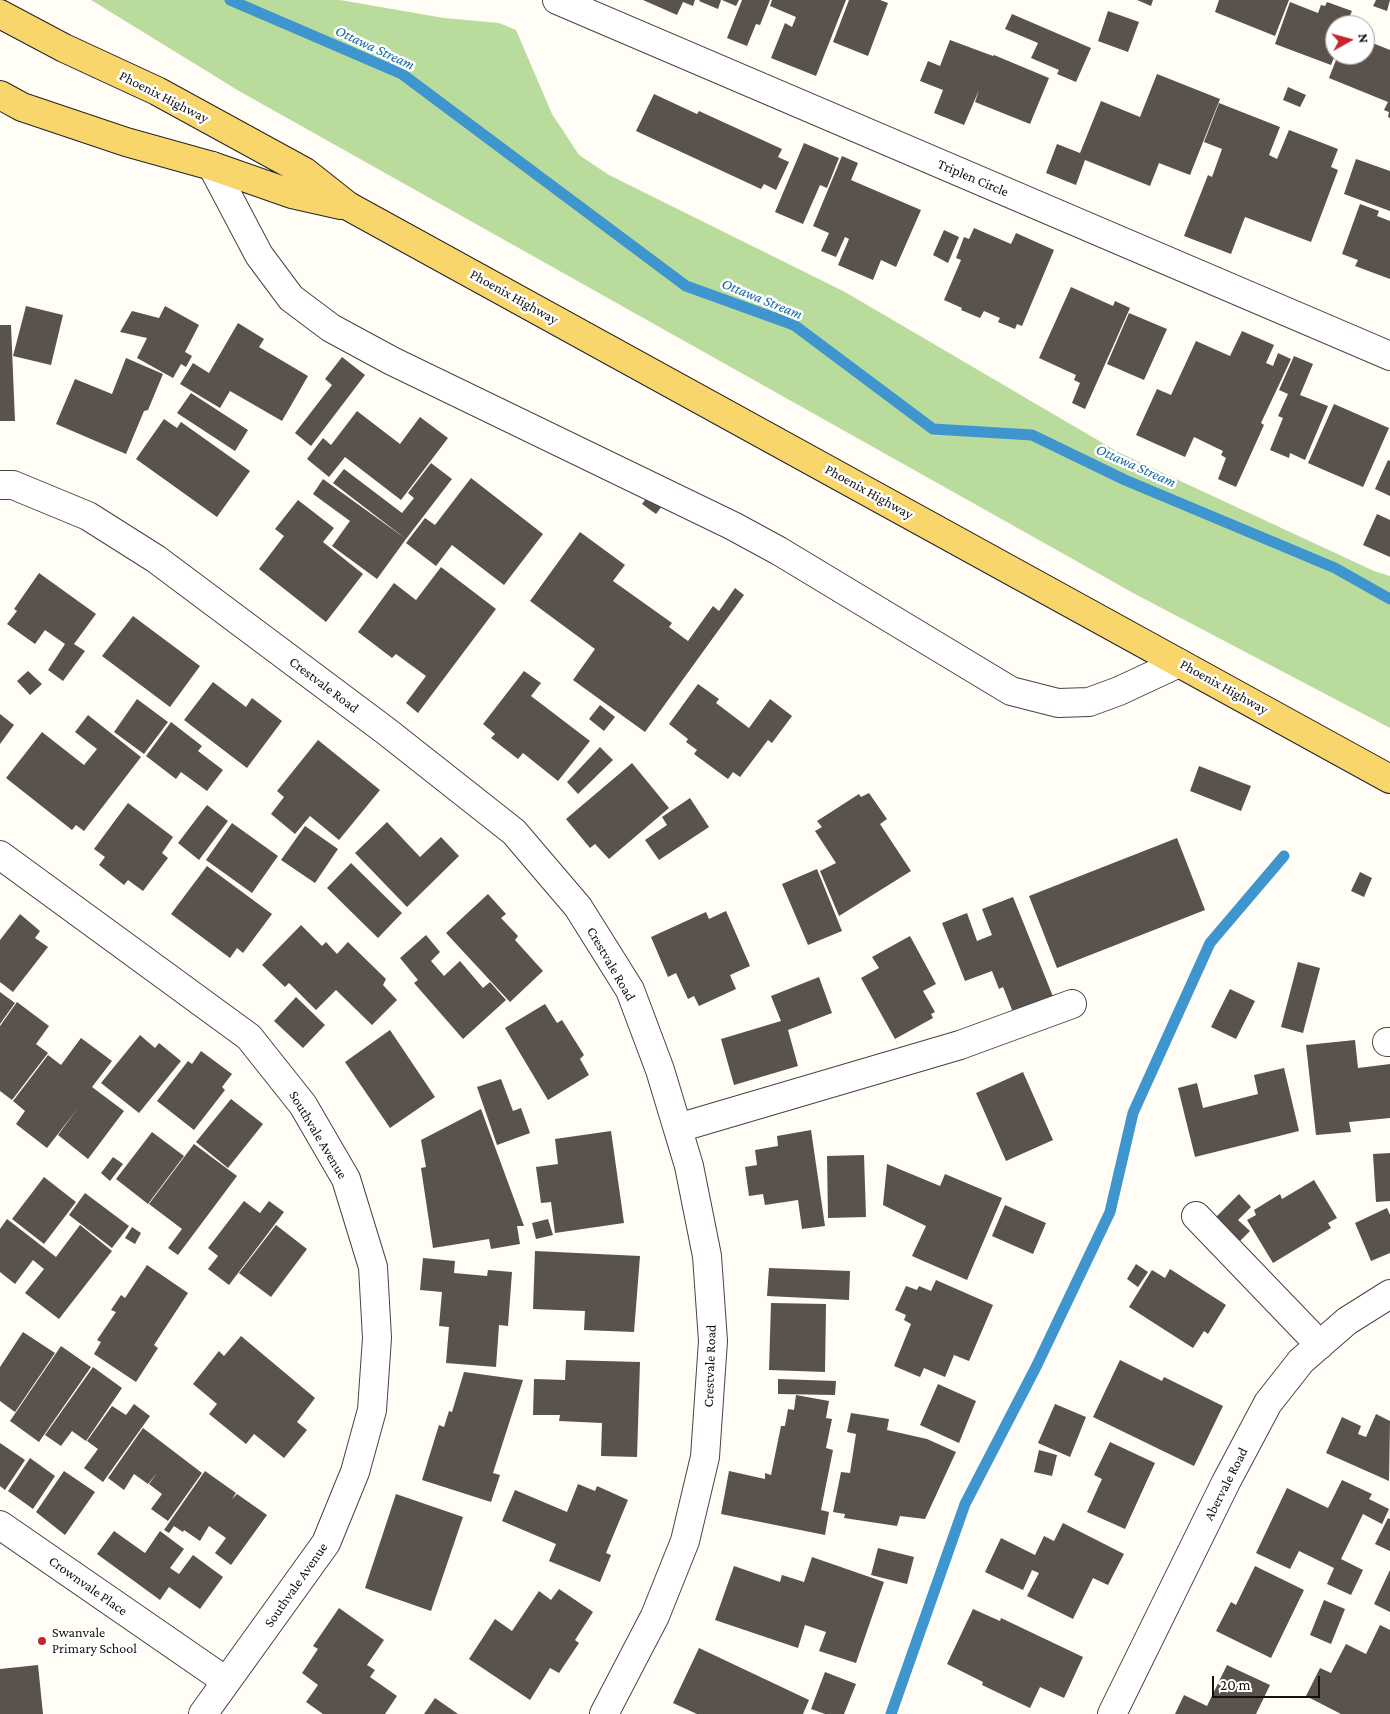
<!DOCTYPE html>
<style>
body{margin:0}
#map{position:relative;width:1390px;height:1714px;overflow:hidden;background:#fffdf5;font-family:"Crimson Pro",serif}
canvas{display:block}
.north{position:absolute;left:1325px;top:15px;width:50px;height:50px;box-sizing:border-box;background:#fff;border:1px solid #a0a0a0;border-radius:50%;rotate:83deg;font-size:14px;font-weight:700;line-height:20px;text-align:center;color:#111}
.north::after{content:'';display:block;margin:auto;width:18px;height:22px;background:#c4262e;clip-path:polygon(50% 0,100% 100%,50% 72%,0 100%)}
.scale{position:absolute;left:1212px;top:1676px;width:108px;height:22px;box-sizing:border-box;border:2px solid #111;border-top:0;padding-left:6px;font-size:15px;line-height:18px;white-space:nowrap;color:#111;-webkit-text-stroke:4px #fff;paint-order:stroke}
</style>
<div id="map">
<canvas width="1390" height="1714"></canvas>
<div class="north">N</div>
<div class="scale">20 m</div>
</div>
<script>
const ctx = document.querySelector('canvas').getContext('2d');
ctx.lineJoin = 'round';
function fill(path, color) { ctx.fillStyle = color; ctx.fill(path, 'evenodd'); }
const poly = rows => new Path2D(rows.map(r => 'M' + r).join(''));
function stroke(path, color, width, dash) { ctx.strokeStyle = color; ctx.lineWidth = width; ctx.lineCap = dash ? 'butt' : 'round'; ctx.setLineDash(dash || []); ctx.stroke(path); }
function drawText(font, color, halo, rows, align = 'center') {
  ctx.font = font + ' "Crimson Pro",serif'; ctx.lineWidth = 5; ctx.setLineDash([]); ctx.textBaseline = 'middle'; ctx.strokeStyle = halo; ctx.fillStyle = color; for (const [text, x, y, turn = 0] of rows) {
    ctx.save(); ctx.translate(x, y); ctx.rotate((+turn || 0) * Math.PI / 180); ctx.textAlign = isNaN(turn) ? turn : align; if (halo) ctx.strokeText(text, 0, 0); ctx.fillText(text, 0, 0); ctx.restore();
  }
}
fill(poly([
 [91,0,340,0,444,18,499,23,516,30,552,114,579,155,609,175,845,292,1118,452,1374,571,1390,576,1390,728,1135,594,239,91]
]), '#b9dc9c');
stroke(poly([
 [230,0,402,74,686,286,794,325,933,429,1032,435,1125,480,1335,568,1390,599],
 [891,1714,965,1504,1036,1367,1110,1212,1133,1113,1210,943,1284,856]
]), '#3f96cf', 11);
fill(poly([
 [643,0,695,0,693,6,683,2,677,15],
 [700,0,721,0,718,9,699,1],
 [722,0,739,0,736,6],
 [742,0,770,0,760,25,756,24,747,46,727,38],
 [772,0,846,0,816,76,771,58,785,23,792,27,796,17,770,6],
 [849,0,880,0,888,3,868,56,833,42],
 [1137,0,1153,0,1151,6],
 [1219,0,1289,0,1275,36,1215,12],
 [1376,0,1390,0,1387,11,1373,6],
 [1290,2,1318,13,1321,5,1325,6,1327,2,1352,11,1346,25,1335,25,1335,55,1331,65,1275,44],
 [1108,11,1139,22,1128,52,1098,41],
 [1012,14,1091,48,1076,82,1057,74,1059,70,1031,58,1038,43,1005,29],
 [950,40,993,56,994,55,1049,78,1030,124,975,102,979,90,964,125,934,113,943,90,920,81,928,61,940,66],
 [1365,40,1390,50,1390,118,1388,117,1389,112,1384,110,1388,102,1329,78,1338,55,1365,55],
 [1157,74,1220,99,1190,175,1159,163,1150,186,1085,160,1076,185,1046,173,1057,144,1080,153,1101,101,1140,117],
 [1288,87,1306,95,1300,107,1283,100],
 [654,94,697,114,699,111,782,149,778,157,789,162,776,190,764,184,761,189,636,131],
 [1219,103,1280,127,1269,155,1277,159,1289,130,1338,149,1331,167,1338,170,1311,242,1245,217,1231,254,1184,236,1208,175,1212,177,1222,149,1204,142],
 [804,143,839,158,827,188,820,185,803,224,775,212],
 [842,156,858,163,851,180,921,210,896,267,881,260,873,280,838,265,849,239,845,237,836,257,821,251,829,233,813,226],
 [1356,159,1390,171,1390,211,1344,194],
 [1360,204,1379,211,1377,216,1390,221,1390,279,1355,266,1358,260,1342,254],
 [974,228,1011,244,1016,233,1054,250,1022,326,1017,324,1015,329,998,322,1000,318,984,311,980,318,961,310,962,308,944,300,961,260,956,258,964,237,969,239],
 [944,230,959,237,948,263,933,255],
 [1071,287,1113,306,1115,301,1130,308,1085,409,1072,403,1080,383,1074,380,1076,375,1039,358],
 [26,306,63,315,51,365,13,356],
 [165,306,199,325,185,352,192,356,186,367,181,364,173,378,137,358,147,338,120,332,132,311,159,318],
 [1129,313,1167,329,1144,380,1107,364],
 [238,323,264,339,259,347,308,376,282,421,230,391,220,408,180,384,193,363,209,373],
 [0,325,11,325,15,421,0,421],
 [1242,331,1274,345,1266,363,1273,366,1278,353,1291,359,1261,423,1264,425,1236,487,1218,479,1226,458,1221,455,1223,451,1194,437,1185,457,1136,435,1157,389,1171,395,1196,341,1230,356],
 [1294,356,1313,364,1300,395,1328,406,1305,460,1290,453,1289,458,1270,450,1283,418,1278,416,1288,394,1279,390],
 [342,357,365,375,311,446,295,433,332,385,325,379],
 [126,358,163,374,148,410,144,411,126,454,56,424,75,379,112,394],
 [191,393,248,430,235,451,177,413],
 [1334,404,1389,428,1363,487,1308,463],
 [357,411,400,444,420,417,448,438,401,500,345,457,329,477,307,459,323,438,331,445],
 [164,419,177,428,181,422,250,471,217,517,136,459],
 [1388,460,1390,461,1390,496,1375,489],
 [431,463,452,479,406,539,333,483,344,469,402,513,414,498,408,493],
 [471,478,543,534,504,585,452,545,436,566,406,543,425,518,435,525],
 [323,479,406,539,377,579,332,546,350,521,313,494],
 [651,492,665,502,656,514,642,504],
 [298,500,334,528,323,542,363,574,326,622,259,569,284,536,275,529],
 [1377,514,1390,520,1390,557,1363,545],
 [580,532,625,565,613,581,672,623,669,627,688,641,713,606,719,611,735,588,744,595,645,732,573,680,595,649,530,601],
 [441,567,496,609,418,713,406,703,426,676,396,654,392,658,358,632,394,583,416,600],
 [39,573,96,614,74,644,85,651,63,681,48,670,65,644,45,630,35,644,7,624,17,611,14,609],
 [133,616,200,666,170,707,102,656],
 [28,671,42,684,30,695,17,681],
 [524,671,541,683,531,696,590,741,558,781,523,753,518,759,491,738,495,734,483,724],
 [213,682,246,707,252,698,282,721,247,768,184,720],
 [698,684,719,699,716,703,749,728,770,699,792,716,772,743,768,740,740,777,733,772,728,779,694,754,697,750,686,742,688,739,669,724],
 [137,699,168,722,144,754,114,732],
 [600,705,615,717,604,731,589,719],
 [0,714,14,725,0,744],
 [88,715,141,757,84,831,76,825,72,830,6,778,42,732,84,765,97,749,75,732],
 [171,722,202,746,198,751,223,770,207,791,181,772,176,779,146,756],
 [318,740,380,790,339,840,310,816,295,834,271,814,284,797,277,791],
 [600,747,613,760,578,794,567,782],
 [632,763,669,808,609,859,595,844,590,848,566,819],
 [1199,766,1251,786,1241,811,1190,791],
 [869,793,887,819,880,824,911,871,839,916,820,871,836,863,815,831,822,827,817,821,859,794,861,797],
 [690,798,709,827,659,860,645,840,667,825,662,817],
 [128,803,173,837,162,853,168,858,143,891,128,880,124,885,99,865,105,857,94,849],
 [207,805,228,821,199,860,178,843],
 [387,822,420,857,441,837,459,856,407,907,355,853],
 [232,823,278,856,252,893,206,860],
 [305,826,338,849,315,883,281,860],
 [1177,838,1205,910,1057,968,1029,896],
 [351,863,402,913,378,938,327,888],
 [207,866,272,914,243,953,237,948,230,958,171,914],
 [817,869,842,931,808,945,782,884],
 [1360,872,1372,878,1364,897,1351,891],
 [488,894,506,914,501,918,518,936,515,940,543,971,510,1002,446,933],
 [1013,897,1054,999,1014,1015,1003,987,999,989,992,971,965,981,942,923,967,913,977,941,992,935,982,909],
 [726,911,750,966,730,975,736,989,699,1006,694,996,688,999,676,973,668,977,651,937,706,912,709,919],
 [20,914,40,931,35,938,48,947,13,992,0,982,0,940],
 [301,925,322,946,326,942,337,954,348,942,386,979,383,985,397,1000,372,1025,336,990,316,1010,289,983,285,987,262,965],
 [426,935,440,952,431,961,444,976,460,961,483,988,490,982,506,1000,463,1039,414,983,418,980,400,958],
 [910,936,936,984,923,991,935,1012,931,1014,933,1018,895,1039,861,978,879,968,872,957],
 [1298,962,1320,968,1303,1033,1281,1027],
 [819,977,832,1013,788,1030,798,1066,734,1085,721,1039,781,1021,771,996],
 [1230,989,1255,1001,1236,1039,1211,1027],
 [0,992,15,1003,0,1024],
 [296,997,325,1025,303,1048,274,1021],
 [17,1002,49,1026,36,1044,48,1053,12,1100,0,1091,0,1026],
 [545,1004,557,1023,562,1020,584,1055,580,1059,589,1075,548,1100,505,1028],
 [390,1030,435,1097,390,1128,345,1062],
 [140,1035,155,1048,159,1043,181,1061,139,1113,101,1083],
 [81,1038,112,1061,92,1087,124,1111,88,1159,58,1135,78,1108,47,1148,16,1124,25,1111,13,1101,48,1055,61,1065],
 [1355,1040,1358,1068,1390,1064,1390,1118,1349,1122,1351,1132,1316,1135,1306,1045],
 [201,1051,232,1074,222,1087,225,1090,194,1130,157,1101,188,1061,192,1064],
 [1284,1068,1299,1131,1195,1157,1178,1088,1197,1083,1203,1108,1258,1094,1254,1075],
 [1023,1072,1053,1140,1006,1161,976,1093],
 [501,1079,513,1111,521,1108,530,1133,497,1145,477,1087],
 [231,1099,263,1124,228,1168,196,1142],
 [481,1109,524,1226,517,1226,520,1244,491,1249,489,1239,433,1248,421,1168,426,1167,421,1140],
 [811,1130,825,1226,802,1229,798,1200,765,1205,763,1194,749,1196,745,1167,757,1165,755,1150,778,1146,777,1136],
 [611,1131,624,1223,555,1233,551,1202,541,1203,536,1167,558,1164,555,1139],
 [152,1132,184,1156,148,1204,116,1179],
 [194,1144,237,1176,178,1255,168,1248,182,1229,149,1204],
 [1390,1153,1390,1201,1376,1202,1373,1154],
 [864,1155,866,1217,828,1218,827,1156],
 [113,1157,123,1164,110,1181,101,1173],
 [887,1164,940,1186,945,1174,1002,1198,967,1280,912,1256,926,1226,883,1205],
 [44,1177,76,1202,44,1244,12,1219],
 [1314,1180,1337,1218,1328,1223,1331,1228,1273,1263,1247,1220,1256,1215,1254,1210,1280,1194,1282,1199],
 [85,1193,129,1226,112,1248,69,1215],
 [1239,1194,1251,1207,1238,1220,1250,1231,1237,1244,1213,1220],
 [244,1201,260,1213,269,1201,284,1212,229,1285,208,1269,218,1256,208,1248],
 [1005,1205,1046,1223,1033,1254,992,1236],
 [1387,1208,1390,1215,1390,1253,1371,1261,1355,1223],
 [7,1219,56,1257,80,1225,112,1251,59,1319,25,1293,44,1269,33,1260,15,1284,0,1272,0,1229],
 [548,1219,553,1235,536,1239,532,1223],
 [276,1225,307,1249,271,1297,239,1273],
 [132,1227,141,1233,135,1244,125,1238],
 [535,1251,640,1256,634,1332,584,1330,585,1311,533,1309],
 [423,1258,455,1261,454,1273,487,1276,488,1270,512,1272,508,1326,499,1325,496,1367,446,1363,449,1327,439,1326,442,1292,420,1290],
 [1136,1264,1148,1272,1138,1287,1127,1279],
 [147,1265,188,1293,154,1345,158,1348,136,1382,94,1354,101,1342,97,1340,116,1312,111,1310,121,1295,125,1298],
 [769,1268,850,1271,849,1300,767,1296],
 [1170,1269,1226,1305,1208,1334,1204,1331,1193,1348,1129,1307,1152,1270,1165,1278],
 [936,1280,993,1305,969,1361,954,1355,945,1377,924,1368,920,1377,894,1366,911,1324,904,1320,906,1315,895,1310,906,1286,917,1290,919,1286,931,1291],
 [771,1303,826,1304,825,1372,769,1370],
 [23,1332,55,1353,15,1412,0,1401,0,1367],
 [241,1336,315,1398,297,1422,307,1430,284,1458,254,1434,246,1444,209,1414,217,1404,193,1384,219,1351,224,1356],
 [61,1346,91,1367,39,1442,10,1421],
 [566,1360,640,1362,637,1457,601,1456,602,1423,559,1421,560,1415,533,1415,534,1379,565,1380],
 [1120,1360,1162,1381,1164,1377,1223,1406,1194,1466,1093,1417],
 [93,1367,122,1388,86,1441,72,1431,61,1446,45,1435],
 [464,1372,523,1380,493,1473,500,1475,491,1502,422,1480,439,1425,444,1427,449,1411,452,1412],
 [778,1379,836,1381,835,1395,778,1394],
 [938,1384,976,1401,959,1443,920,1425],
 [796,1395,829,1401,826,1418,832,1419,826,1448,833,1450,821,1510,829,1512,825,1535,721,1514,729,1471,765,1479,765,1473,771,1475,781,1426,785,1426,788,1409,794,1410],
 [134,1404,150,1416,103,1482,84,1468,98,1449,87,1441,112,1406,126,1415],
 [1055,1404,1086,1417,1070,1457,1038,1443],
 [851,1413,889,1419,887,1430,927,1439,956,1452,925,1519,900,1516,897,1526,844,1518,845,1514,833,1512,841,1472,850,1473,856,1434,847,1432],
 [1376,1414,1390,1421,1389,1481,1326,1453,1342,1417,1361,1426,1358,1434,1366,1437],
 [143,1428,202,1473,168,1521,151,1509,162,1494,149,1484,157,1473,148,1484,134,1474,124,1490,108,1478],
 [1110,1442,1155,1463,1125,1529,1087,1512,1102,1479,1094,1475],
 [0,1443,25,1460,5,1490,0,1486],
 [1039,1450,1057,1455,1052,1476,1034,1472],
 [30,1458,55,1476,33,1509,8,1491],
 [64,1471,95,1492,65,1535,36,1512],
 [205,1471,236,1493,232,1499,237,1494,267,1515,231,1565,215,1553,226,1538,209,1526,200,1541,184,1530,183,1532,174,1526,169,1533,164,1530],
 [1342,1480,1372,1494,1369,1499,1389,1509,1382,1524,1363,1514,1341,1559,1363,1570,1351,1595,1327,1584,1334,1568,1299,1551,1290,1569,1256,1553,1287,1488,1328,1508],
 [578,1484,595,1491,597,1486,628,1500,606,1553,611,1555,600,1582,549,1561,556,1544,502,1521,515,1490,567,1512],
 [396,1494,463,1517,431,1611,365,1588],
 [1388,1518,1390,1519,1390,1551,1375,1544],
 [1063,1523,1124,1554,1108,1585,1093,1578,1073,1619,1027,1596,1039,1573,1032,1570,1023,1590,985,1572,1001,1538,1035,1555,1044,1536,1054,1541],
 [114,1531,145,1553,160,1531,184,1549,170,1568,179,1574,193,1555,223,1577,200,1609,169,1587,160,1600,97,1554],
 [878,1548,914,1557,907,1584,871,1575],
 [812,1557,884,1582,856,1663,819,1651,826,1632,805,1625,798,1648,715,1620,734,1566,780,1582,782,1575,804,1582],
 [1255,1566,1304,1590,1271,1658,1216,1631,1231,1602,1236,1605],
 [1390,1570,1390,1612,1374,1604],
 [559,1589,593,1612,575,1640,579,1643,559,1673,550,1668,530,1700,469,1659,495,1619,512,1631,539,1591,551,1600],
 [1324,1600,1345,1609,1331,1644,1310,1635],
 [339,1608,384,1640,367,1665,375,1670,370,1677,397,1696,385,1714,323,1714,306,1702,318,1685,302,1673,318,1649,313,1646],
 [973,1609,1000,1621,1001,1618,1083,1657,1064,1698,1040,1687,1030,1708,982,1685,983,1682,947,1664],
 [1380,1625,1390,1630,1390,1714,1341,1714,1306,1696,1320,1668,1331,1673,1346,1644,1366,1654],
 [699,1648,809,1700,803,1714,697,1714,673,1703],
 [38,1665,43,1714,0,1714,0,1669],
 [1227,1665,1270,1685,1256,1714,1175,1714,1184,1695,1207,1706],
 [825,1672,856,1684,844,1714,825,1714,811,1709],
 [435,1698,458,1714,424,1714]
]), '#5a524d');
const minor = poly([
 [557,0,1390,356],
 [212,166,259,255,291,298,331,328,392,361,733,526,779,551,1011,691,1058,703,1089,702,1119,691,1179,663],
 [0,485,13,485,88,516,156,559,386,731,514,832,578,907,630,990,660,1070,689,1166,707,1256,713,1341,705,1457,685,1541,655,1616,604,1714],
 [0,855,249,1037,303,1105,346,1179,373,1267,377,1338,372,1410,355,1472,326,1543,203,1714],
 [1387,1042,1390,1042],
 [678,1128,960,1045,1072,1004],
 [1196,1216,1320,1345],
 [0,1525,226,1681],
 [1112,1714,1226,1482,1268,1403,1301,1361,1347,1321,1390,1294]
]);
const major = poly([
 [0,14,64,48,157,91,305,172,348,206,1390,779],
 [0,95,22,107,126,142,212,166,292,194,341,205]
]);
stroke(minor, '#444', 30);
stroke(major, '#222', 30);
stroke(minor, '#fff', 28);
stroke(major, '#f9d66b', 28);
for (const [x, y, r, color] of [
 [42,1641,5,"#c4262e"]
]) { const dot = new Path2D(); dot.arc(x, y, r, 0, 2 * Math.PI); ctx.fillStyle = color; ctx.fill(dot); stroke(dot, '#fff', 2); }
drawText('14px', '#111', '#fff', [
 ["Phoenix Highway",164,97,27],
 ["Triplen Circle",973,178,23],
 ["Phoenix Highway",514,297,29],
 ["Phoenix Highway",869,492,29],
 ["Crestvale Road",324,685,37],
 ["Phoenix Highway",1224,687,29],
 ["Crestvale Road",611,964,60],
 ["Southvale Avenue",318,1135,59],
 ["Crestvale Road",710,1366,-88],
 ["Abervale Road",1226,1484,-63],
 ["Southvale Avenue",296,1585,-55],
 ["Crownvale Place",88,1586,35]
]);
drawText('14px', '#111', '#fff', [
 ["Swanvale",52,1633],
 ["Primary School",52,1649]
], 'left');
drawText('italic 15px', '#1768a6', '#fff', [
 ["Ottawa Stream",375,48,25],
 ["Ottawa Stream",762,299,22],
 ["Ottawa Stream",1136,466,24]
]);
</script>
